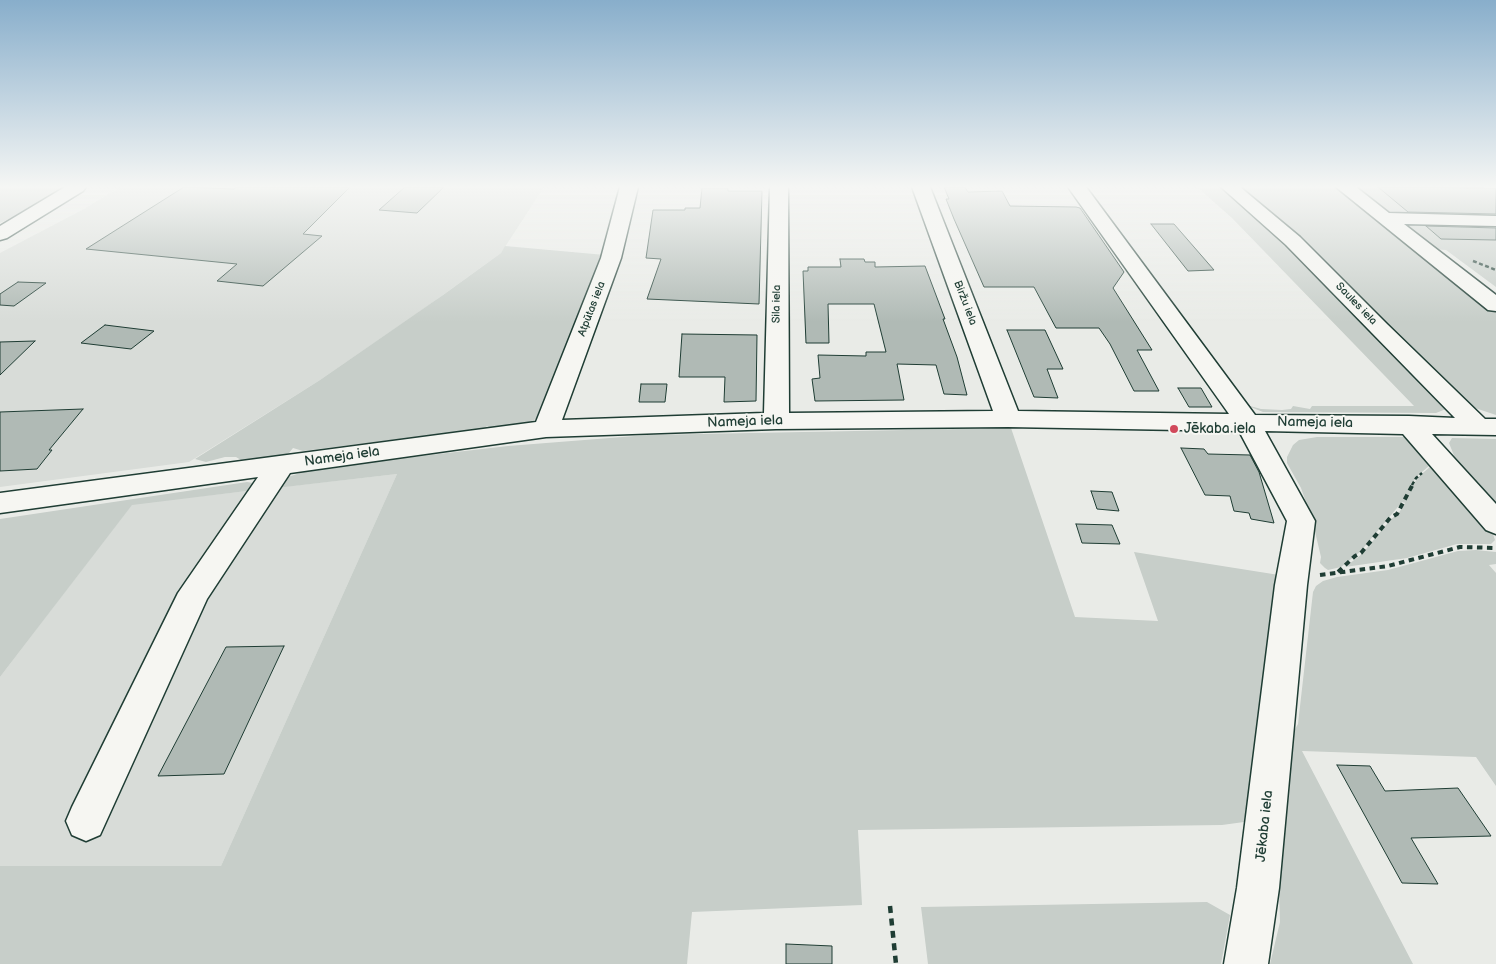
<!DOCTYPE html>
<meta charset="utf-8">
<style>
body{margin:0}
canvas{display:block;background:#e9ebe7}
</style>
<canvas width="1496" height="964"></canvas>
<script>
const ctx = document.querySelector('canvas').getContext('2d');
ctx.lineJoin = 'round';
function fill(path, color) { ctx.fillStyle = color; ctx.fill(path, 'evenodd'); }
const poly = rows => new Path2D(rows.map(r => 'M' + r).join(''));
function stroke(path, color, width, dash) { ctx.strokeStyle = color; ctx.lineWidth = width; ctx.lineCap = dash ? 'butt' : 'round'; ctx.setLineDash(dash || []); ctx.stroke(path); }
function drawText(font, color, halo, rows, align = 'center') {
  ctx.font = font + ' "Balsamiq Sans",sans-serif'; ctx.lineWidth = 4; ctx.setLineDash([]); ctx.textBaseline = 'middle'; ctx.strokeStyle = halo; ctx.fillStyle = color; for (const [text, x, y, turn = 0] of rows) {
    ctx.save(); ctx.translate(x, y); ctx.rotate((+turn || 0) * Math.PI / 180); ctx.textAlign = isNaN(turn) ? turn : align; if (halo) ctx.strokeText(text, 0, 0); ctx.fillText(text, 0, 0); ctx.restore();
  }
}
fill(poly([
 [120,187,544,187,501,253,429,305,320,380,189,462,0,487,0,373,2,372,35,341,0,342,0,253,84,209],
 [397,474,221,866,0,866,0,677,132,504]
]), '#d8dcd8');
fill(poly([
 [0,187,66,187,39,201,43,203,0,223],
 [1197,187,1225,187,1265,220,1447,405,1446,409,1436,413,1263,412,1243,404,1261,409,1282,410,1291,409,1293,406,1310,409,1312,406,1414,406,1232,218],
 [1234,187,1340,187,1496,310,1496,415,1469,406],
 [1352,187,1378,187,1496,199,1496,219,1392,216],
 [1436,221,1443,227,1427,227,1441,239,1496,240,1496,287,1446,250,1432,249,1399,222],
 [505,246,605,255,544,416,521,425,493,429,487,426,483,430,463,431,303,451,293,448,289,453,281,456,241,460,236,457,225,457,206,462,195,459,320,380,443,295,501,253],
 [1011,428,1075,617,1158,621,1134,552,1279,575,1244,822,1222,825,858,830,862,905,692,912,687,964,0,964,0,866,221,866,397,474,276,488,285,478,309,470,329,469,387,460,508,446,648,435],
 [1317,437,1408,437,1435,461,1416,477,1413,483,1414,484,1417,478,1431,466,1492,531,1495,540,1491,544,1457,544,1407,558,1345,567,1362,554,1391,519,1398,514,1404,505,1405,503,1402,502,1360,552,1341,567,1328,570,1325,568,1320,563,1321,557,1312,519,1301,488,1287,463,1287,457,1293,445,1299,440],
 [1452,438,1496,439,1496,507,1455,458,1449,443],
 [247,482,253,483,255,490,132,505,0,677,0,519],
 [1476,550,1496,552,1496,564,1489,565,1496,573,1496,786,1476,757,1302,751,1413,964,1270,964,1280,922,1279,889,1294,731,1298,724,1313,592,1316,586,1323,581,1337,577,1388,570,1458,551],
 [1207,902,1230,915,1221,964,928,964,921,907]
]), '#c7cec9');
const building = poly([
 [184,187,234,189,237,187,350,187,303,234,322,236,263,286,217,281,237,264,86,249,184,187],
 [405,187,444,187,417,213,379,210,405,187],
 [944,187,965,187,968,192,1002,191,1010,206,1076,207,1080,208,1124,272,1113,288,1152,350,1137,350,1159,391,1134,391,1110,344,1099,328,1056,328,1034,287,984,287,954,219,946,199,949,199,944,187],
 [1378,187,1496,188,1496,214,1408,212,1378,187],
 [702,188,728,188,728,191,762,191,759,304,647,299,661,259,646,258,653,210,685,210,685,208,700,208,702,188],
 [1151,224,1174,224,1214,270,1188,271,1151,224],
 [1426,226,1496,228,1496,240,1441,239,1426,226],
 [840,259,864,259,865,262,875,262,875,267,925,266,945,319,943,319,957,357,967,395,944,394,936,365,897,364,904,400,815,401,812,379,820,378,818,355,866,356,866,352,886,352,874,304,828,304,829,343,806,343,803,271,808,271,808,267,841,267,840,259],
 [18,282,46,283,14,306,0,305,0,294,18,282],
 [105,325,154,331,131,349,81,343,105,325],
 [1007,330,1045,330,1063,369,1047,369,1058,398,1034,397,1007,330],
 [682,334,757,335,756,401,724,402,725,377,679,377,682,334],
 [35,341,0,375,0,342,35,341],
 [641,384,667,384,665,402,639,402,641,384],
 [1178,388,1201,388,1212,407,1189,407,1178,388],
 [83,409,49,450,52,450,37,469,0,471,0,412,83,409],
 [1181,448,1204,449,1208,454,1250,455,1259,472,1274,523,1251,519,1249,513,1234,511,1230,496,1205,495,1181,448],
 [1091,491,1112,492,1119,511,1097,509,1091,491],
 [1076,524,1112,525,1120,544,1082,543,1076,524],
 [284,646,224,774,158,776,226,647,284,646],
 [1337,765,1370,766,1385,791,1458,788,1491,836,1411,838,1438,884,1402,883,1337,765],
 [786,944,832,946,832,964,786,964,786,944]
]);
fill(building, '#b0bab5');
stroke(building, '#1f3d34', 1);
const minor = poly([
 [620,187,638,187,621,258,562,420,764,413,770,187,788,187,789,413,993,411,912,187,930,187,1018,411,1229,414,1068,187,1086,187,1255,415,1409,416,1455,418,1286,245,1221,187,1240,187,1300,237,1387,324,1485,419,1496,419,1496,435,1432,434,1496,504,1496,534,1486,530,1403,434,1265,431,1315,521,1307,585,1279,888,1268,964,1224,964,1237,888,1275,585,1287,521,1239,431,1008,427,776,429,546,437,290,473,207,599,100,835,86,841,72,835,66,821,72,807,178,593,258,477,0,513,0,493,536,422,601,258,620,187],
 [1336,187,1356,187,1389,213,1496,216,1496,226,1404,224,1496,295,1496,311,1488,310,1336,187]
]);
const major = poly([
 [65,187,86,187,83,191,7,238,0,240,0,226,65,187]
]);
stroke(minor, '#1f3d34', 3);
stroke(major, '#1f3d34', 3);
stroke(poly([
 [1466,187,1468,188],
 [1473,261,1496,270],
 [1412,485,1416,478,1422,473]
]), '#1f3d34', 2.5, [4, 2.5]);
stroke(poly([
 [1338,572,1355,556,1361,553,1390,518,1397,514,1413,484],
 [1320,575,1388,566,1460,547,1496,548]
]), '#1f3d34', 4, [5.5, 4.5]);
stroke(poly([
 [890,906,896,964]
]), '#1f3d34', 4.5, [7, 5.5]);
fill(minor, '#f6f6f2');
fill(major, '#f6f6f2');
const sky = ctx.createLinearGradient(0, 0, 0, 322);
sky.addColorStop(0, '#88aecb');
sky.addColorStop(0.58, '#f5f6f4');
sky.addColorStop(1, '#f5f6f400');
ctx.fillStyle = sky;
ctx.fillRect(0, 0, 1496, 322);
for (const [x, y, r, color] of [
 [1174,429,5,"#d1495b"]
]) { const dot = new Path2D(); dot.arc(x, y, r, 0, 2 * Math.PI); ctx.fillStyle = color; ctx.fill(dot); stroke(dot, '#f6f6f2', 2); }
drawText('11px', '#1f3d34', '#f6f6f2', [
 ["Biržu iela",965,303,69],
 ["Sila iela",777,304,-89],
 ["Saules iela",1356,304,46],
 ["Atpūtas iela",592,309,-69]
]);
drawText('14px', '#1f3d34', '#f6f6f2', [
 ["Nameja iela",745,422,-2],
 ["Nameja iela",1315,423,1],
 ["Nameja iela",342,457,-8],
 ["Jēkaba iela",1265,826,-84]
]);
drawText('14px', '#1f3d34', '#f6f6f2', [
 ["Jēkaba iela",1184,429]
], 'left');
</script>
